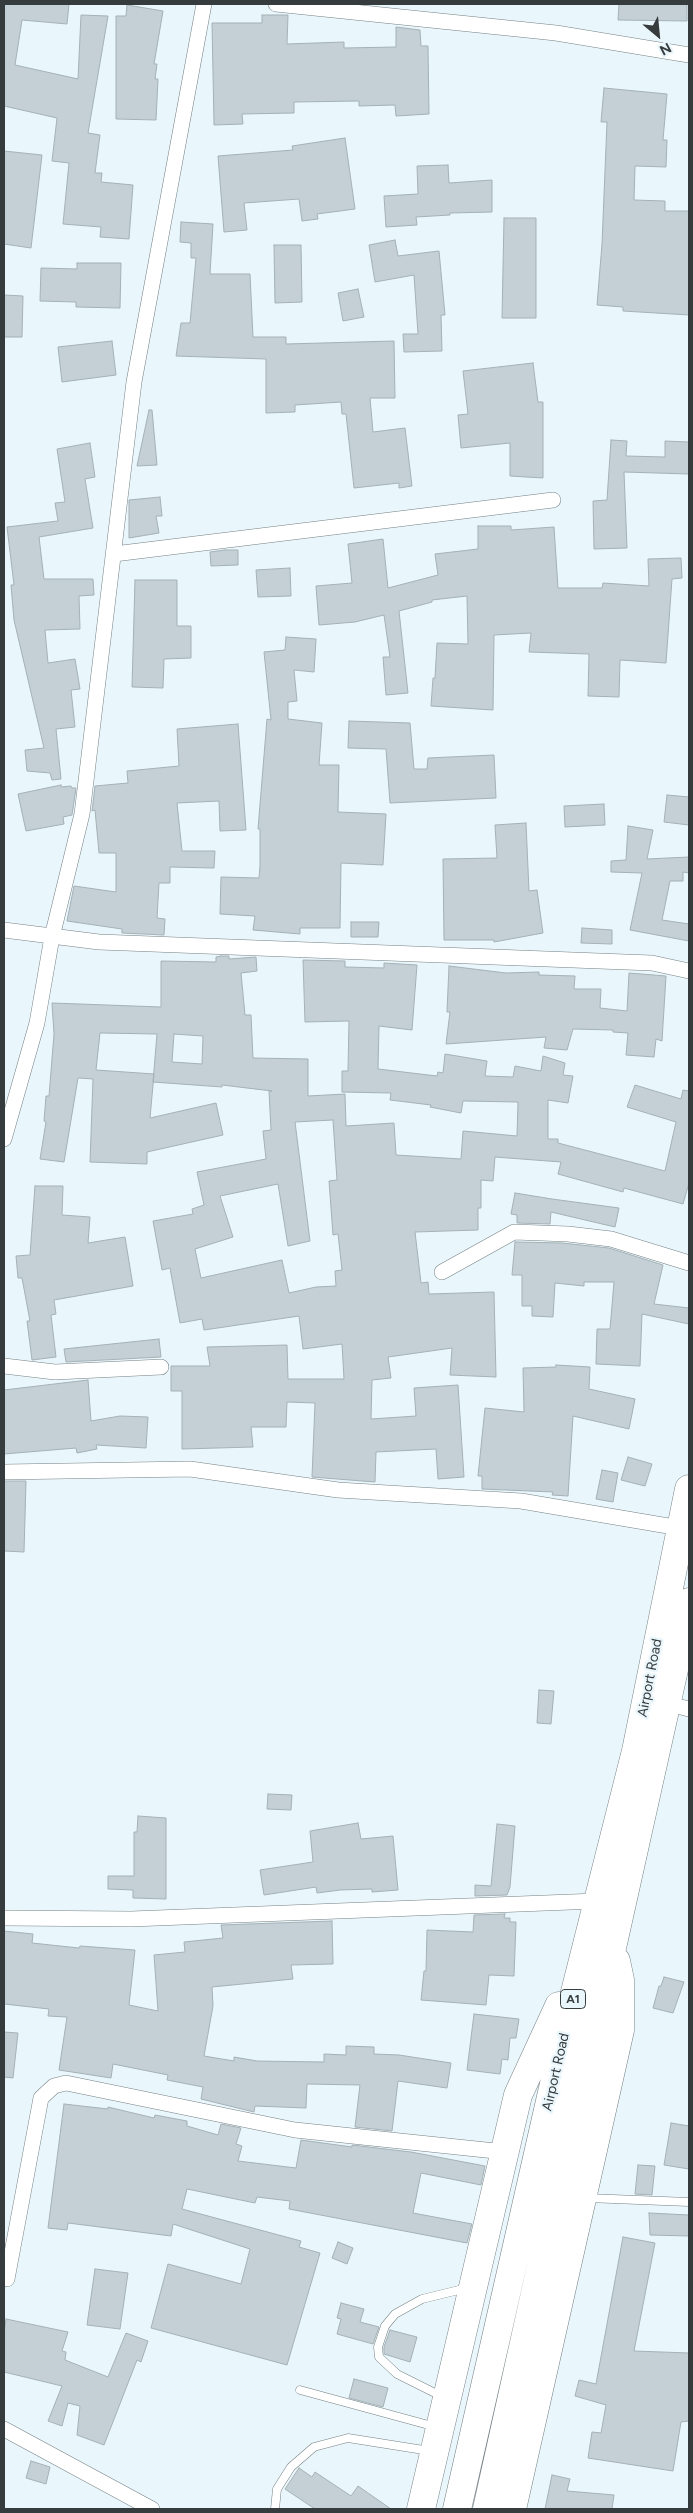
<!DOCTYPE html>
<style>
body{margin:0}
#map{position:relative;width:693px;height:2513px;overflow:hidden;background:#e9f6fb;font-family:Figtree,sans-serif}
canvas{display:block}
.frame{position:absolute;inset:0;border:5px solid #363b3d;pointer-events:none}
.north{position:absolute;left:633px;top:10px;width:50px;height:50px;-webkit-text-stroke:4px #e9f6fb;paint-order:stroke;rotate:152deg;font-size:14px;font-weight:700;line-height:20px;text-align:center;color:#363b3d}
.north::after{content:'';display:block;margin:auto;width:18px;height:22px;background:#363b3d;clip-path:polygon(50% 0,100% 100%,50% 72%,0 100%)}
</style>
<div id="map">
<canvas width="693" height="2513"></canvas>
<div class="frame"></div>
<div class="north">N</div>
</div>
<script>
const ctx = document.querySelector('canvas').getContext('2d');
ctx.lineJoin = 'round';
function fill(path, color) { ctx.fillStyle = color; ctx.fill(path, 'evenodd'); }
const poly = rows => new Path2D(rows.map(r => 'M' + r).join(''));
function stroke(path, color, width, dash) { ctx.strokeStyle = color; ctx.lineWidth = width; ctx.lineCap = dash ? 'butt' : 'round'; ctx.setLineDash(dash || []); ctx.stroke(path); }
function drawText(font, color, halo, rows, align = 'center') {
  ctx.font = font + ' Figtree,sans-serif'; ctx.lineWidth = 4.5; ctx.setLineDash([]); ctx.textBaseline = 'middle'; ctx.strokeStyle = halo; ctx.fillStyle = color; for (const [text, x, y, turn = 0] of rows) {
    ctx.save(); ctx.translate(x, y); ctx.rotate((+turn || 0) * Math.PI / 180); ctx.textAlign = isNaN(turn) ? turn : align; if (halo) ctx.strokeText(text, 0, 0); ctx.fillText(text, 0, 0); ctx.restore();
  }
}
const building = poly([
 [4,4,69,4,67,24,22,20,15,65,78,79,81,15,108,16,88,133,100,135,95,173,102,173,101,182,133,185,129,239,100,237,101,227,63,224,69,163,52,161,57,118,4,106,4,4],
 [619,4,687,4,687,21,618,20,619,4],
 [127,5,163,11,154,64,157,64,155,79,158,79,156,120,116,119,116,16,126,16,127,5],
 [262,15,288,15,287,44,344,42,344,48,396,47,396,27,420,30,421,46,428,46,429,114,396,116,395,105,359,106,359,101,294,102,294,113,242,114,243,124,214,125,212,23,262,23,262,15],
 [604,88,667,94,663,140,667,140,666,167,635,166,634,200,665,201,665,211,689,211,689,315,623,311,623,307,597,305,602,244,607,122,601,122,604,88],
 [345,138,355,209,317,214,318,219,302,221,299,199,244,203,247,230,224,232,218,156,293,150,292,146,345,138],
 [4,151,42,155,31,248,4,244,4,151],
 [448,165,449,183,492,180,492,212,450,213,450,215,416,217,417,225,386,227,384,196,418,194,417,166,448,165],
 [504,218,536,218,536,318,502,318,504,218],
 [181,222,213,224,210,274,250,274,253,337,286,337,286,344,394,341,395,398,370,398,373,432,405,428,412,486,399,488,399,483,354,488,346,414,342,414,341,402,295,405,295,412,266,413,266,359,176,356,181,323,190,323,196,258,191,258,191,243,180,242,181,222],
 [395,240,398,256,439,251,445,315,441,315,442,351,404,352,403,334,418,334,414,275,375,282,369,245,395,240],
 [274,245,301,245,302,302,275,303,274,245],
 [77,263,121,263,120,308,76,307,76,302,40,301,41,268,77,269,77,263],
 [358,289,364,317,343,321,338,293,358,289],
 [4,295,23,296,22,337,4,337,4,295],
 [112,341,116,375,62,382,58,347,112,341],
 [533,363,538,402,543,402,543,478,510,476,510,443,461,448,458,415,468,414,463,371,533,363],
 [149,410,152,410,157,465,137,466,149,410],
 [611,440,627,441,626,456,665,457,665,441,689,442,689,474,624,472,627,548,594,549,593,501,607,500,611,440],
 [90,443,95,477,85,479,93,528,39,537,44,579,93,579,94,595,79,596,80,629,45,630,48,663,75,659,80,689,71,690,75,727,56,729,61,779,52,780,50,773,27,771,25,750,44,748,14,620,11,585,14,585,7,527,58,521,55,503,65,502,57,449,90,443],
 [160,497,162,516,156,516,159,533,129,538,129,500,160,497],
 [478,526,511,526,511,530,554,527,558,588,602,588,603,583,649,586,648,559,681,558,682,578,672,579,666,663,620,660,619,697,588,696,589,654,529,652,531,633,494,635,493,710,431,706,433,678,435,678,437,643,468,644,467,596,432,600,432,602,399,611,408,693,386,695,383,657,390,657,384,615,355,622,319,625,316,586,352,583,348,544,383,539,388,588,438,575,435,554,478,549,478,526],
 [225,550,238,550,238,565,211,566,210,552,225,550],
 [290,568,291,596,258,597,256,570,290,568],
 [135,580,177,580,177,626,191,626,191,658,164,659,163,688,132,687,135,580],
 [286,637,316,639,314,672,294,670,297,701,288,702,288,719,322,723,319,765,339,765,338,812,386,814,383,865,341,863,340,928,300,928,300,934,253,930,255,916,220,914,221,877,259,878,260,866,260,829,258,829,267,719,271,720,264,652,285,650,286,637],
 [349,721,410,723,414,769,427,769,428,758,494,755,496,798,390,803,386,749,348,748,349,721],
 [238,724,246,830,220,831,219,801,177,803,182,851,215,851,214,868,170,867,170,883,159,883,157,918,165,919,164,935,122,933,122,929,67,921,74,886,116,892,116,853,99,853,95,810,92,811,95,786,128,783,127,771,179,766,177,729,238,724],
 [61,785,61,787,71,786,72,788,76,788,72,815,63,817,64,824,26,831,18,794,61,785],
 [667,795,689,797,689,825,664,822,667,795],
 [604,804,605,825,565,827,564,806,604,804],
 [526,823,529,891,537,890,543,933,494,942,494,940,444,940,443,859,497,858,495,825,526,823],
 [628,826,653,830,647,859,689,857,689,873,683,872,683,881,670,881,662,920,689,924,689,941,630,930,642,873,611,872,611,861,626,860,628,826],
 [351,922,379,922,378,937,351,937,351,922],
 [582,928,612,930,612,944,581,943,582,928],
 [221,956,229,956,229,959,256,957,257,971,241,973,245,1015,251,1015,253,1058,308,1059,308,1096,345,1094,346,1126,394,1123,396,1155,461,1159,463,1131,517,1136,518,1102,463,1101,461,1113,430,1107,431,1105,390,1100,391,1093,342,1092,342,1071,348,1071,349,1021,305,1022,303,960,345,961,345,967,384,968,384,963,417,965,412,1030,379,1026,378,1069,437,1076,438,1072,443,1073,445,1054,487,1061,485,1076,513,1077,515,1066,541,1071,543,1056,565,1063,563,1075,573,1076,568,1103,548,1100,548,1139,558,1139,558,1143,665,1171,676,1122,627,1107,635,1085,681,1099,683,1090,689,1091,689,1183,683,1204,624,1188,623,1192,558,1174,561,1162,495,1157,493,1181,481,1180,481,1208,478,1208,478,1230,415,1232,421,1283,428,1282,429,1294,494,1292,496,1377,450,1375,452,1348,388,1357,391,1378,372,1380,371,1419,416,1416,414,1388,458,1385,464,1477,438,1479,436,1449,376,1452,375,1482,312,1477,315,1403,287,1402,286,1427,251,1427,253,1447,182,1449,182,1391,171,1391,171,1366,210,1366,207,1347,287,1345,288,1379,344,1379,342,1344,303,1349,299,1316,204,1330,202,1319,180,1323,170,1268,162,1270,153,1221,193,1214,192,1209,204,1205,197,1172,266,1159,263,1131,271,1130,269,1091,272,1091,222,1085,222,1087,153,1082,157,1034,100,1033,96,1070,154,1074,150,1118,216,1103,223,1135,147,1152,147,1164,90,1162,93,1079,78,1078,64,1162,40,1159,46,1122,44,1121,46,1096,49,1096,54,1034,52,1003,161,1007,161,961,216,962,216,957,221,956],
 [174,1034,203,1036,202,1064,172,1062,174,1034],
 [333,1120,337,1180,329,1181,333,1235,338,1234,342,1270,335,1271,336,1286,316,1287,289,1293,282,1260,201,1278,195,1249,233,1237,220,1196,278,1184,288,1246,310,1241,295,1122,333,1120],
 [449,966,506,973,539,972,539,975,575,976,574,989,601,989,600,1008,627,1011,629,973,666,976,662,1041,656,1039,654,1057,626,1055,628,1033,613,1032,613,1030,573,1029,567,1050,544,1048,546,1037,446,1044,450,1012,447,1012,449,966],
 [35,1186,63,1186,62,1215,90,1217,88,1243,125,1237,133,1286,54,1300,56,1314,51,1315,56,1357,32,1360,27,1321,30,1321,22,1278,18,1278,16,1256,30,1255,35,1186],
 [515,1193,552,1199,619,1208,615,1227,551,1212,550,1224,517,1223,517,1215,511,1214,515,1193],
 [515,1242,562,1243,609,1248,663,1265,654,1304,689,1308,689,1324,642,1314,640,1366,596,1364,597,1329,610,1329,614,1282,584,1282,584,1286,555,1283,553,1317,532,1316,532,1306,522,1306,522,1275,512,1275,515,1242],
 [159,1339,161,1357,66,1362,64,1349,159,1339],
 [556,1365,590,1367,589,1389,635,1399,629,1429,573,1416,568,1496,552,1495,553,1492,482,1489,482,1476,478,1476,485,1408,524,1412,523,1368,556,1367,556,1365],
 [88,1380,91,1421,120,1416,148,1417,146,1448,96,1445,97,1449,77,1453,76,1448,4,1454,4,1390,88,1380],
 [628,1457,652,1464,645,1486,621,1480,628,1457],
 [602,1470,618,1473,613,1502,596,1499,602,1470],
 [4,1481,26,1481,24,1552,4,1551,4,1481],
 [539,1690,554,1691,551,1724,537,1723,539,1690],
 [268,1794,292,1795,291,1810,267,1809,268,1794],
 [138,1816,166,1818,166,1899,133,1898,133,1890,108,1889,108,1876,134,1876,134,1832,137,1832,138,1816],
 [358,1823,361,1839,393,1836,398,1890,372,1892,372,1889,340,1890,317,1893,316,1887,264,1895,260,1870,313,1862,310,1831,358,1823],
 [497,1824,515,1826,510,1887,507,1895,475,1896,475,1885,491,1886,497,1824],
 [505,1914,504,1918,510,1918,510,1922,516,1922,514,1976,489,1975,486,2005,421,2000,424,1971,426,1971,427,1930,473,1932,474,1915,505,1914],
 [332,1921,333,1964,291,1965,293,1979,212,1987,213,2006,204,2056,234,2061,234,2057,257,2061,324,2062,324,2054,346,2055,346,2046,374,2047,374,2054,399,2055,451,2063,447,2088,398,2081,392,2131,355,2127,360,2085,307,2084,306,2108,255,2106,254,2112,201,2099,203,2087,167,2080,168,2075,113,2064,111,2078,59,2070,67,2017,48,2016,49,2009,4,2004,4,1931,33,1934,32,1943,79,1948,80,1946,135,1950,129,2005,158,2011,154,1955,185,1952,184,1942,223,1938,221,1925,332,1921],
 [664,1977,684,1982,673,2013,653,2008,659,1986,661,1986,664,1977],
 [474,2014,519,2019,516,2038,510,2038,508,2060,502,2059,500,2074,467,2070,474,2014],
 [4,2032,18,2033,13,2078,4,2077,4,2032],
 [64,2104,108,2109,108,2107,154,2118,155,2115,187,2121,187,2126,218,2135,221,2124,241,2128,236,2144,242,2146,238,2161,296,2168,301,2140,352,2147,352,2145,411,2152,485,2166,481,2185,421,2173,413,2213,472,2224,467,2243,289,2209,290,2201,257,2197,255,2203,187,2189,182,2209,301,2241,299,2247,320,2253,287,2365,151,2328,168,2264,241,2284,250,2249,173,2224,171,2236,68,2223,67,2230,48,2228,64,2104],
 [671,2123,689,2126,689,2169,664,2165,671,2123],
 [638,2165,655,2166,652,2195,635,2194,638,2165],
 [649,2213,689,2215,689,2236,650,2235,649,2213],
 [623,2237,655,2243,634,2351,689,2353,689,2421,681,2422,673,2471,588,2458,592,2432,601,2433,606,2405,575,2396,579,2380,596,2384,623,2237],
 [338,2242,353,2248,347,2264,332,2258,338,2242],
 [95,2269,128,2273,120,2329,87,2325,95,2269],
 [341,2303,364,2309,360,2322,379,2327,373,2344,337,2334,341,2319,337,2318,341,2303],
 [6,2319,68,2332,62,2351,66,2352,65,2360,108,2377,126,2333,148,2341,141,2362,137,2360,104,2445,77,2435,80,2406,68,2403,62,2426,48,2421,62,2386,4,2372,4,2333,6,2319],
 [390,2330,417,2337,410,2362,384,2354,384,2347,390,2330],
 [354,2379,388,2388,383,2407,349,2398,354,2379],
 [31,2461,50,2467,46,2484,26,2478,31,2461],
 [299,2468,312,2477,315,2472,351,2496,358,2486,391,2509,315,2509,285,2489,299,2468],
 [552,2475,570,2479,567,2491,614,2495,612,2509,545,2509,552,2475]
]);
fill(building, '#c4d0d5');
stroke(building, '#a4b1b5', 1);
const lane = poly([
 [587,2198,689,2202],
 [300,2390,436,2427],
 [443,2397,397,2374,379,2357,378,2347,385,2326,395,2314,422,2299,467,2288],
 [275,2509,277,2489,291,2467,314,2447,348,2438,430,2451]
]);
const street = poly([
 [276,4,556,33,689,55],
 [114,554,553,500],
 [4,930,99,942,652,963,689,971],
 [4,1139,37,1023,52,937,82,814,134,382,204,4],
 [442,1272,514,1232,568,1234,611,1239,689,1263],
 [4,1366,55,1372,161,1367],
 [4,1472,190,1469,338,1490,521,1501,680,1528],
 [665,1703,689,1709],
 [4,1918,131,1919,597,1901],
 [7,2279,41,2098,54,2086,66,2083,295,2130,505,2152],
 [4,2429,152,2509]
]);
const highway = poly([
 [421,2509,518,2095,559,2006],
 [457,2509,574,1996,636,1751,689,1489],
 [487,2509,689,1602],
 [512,2509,620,2030,620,1980,616,1961]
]);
stroke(lane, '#768185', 9);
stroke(street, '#768185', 16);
stroke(highway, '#768185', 29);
stroke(lane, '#fff', 8);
stroke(street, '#fff', 15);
stroke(highway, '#fff', 28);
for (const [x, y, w] of [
 [573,1999,25]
]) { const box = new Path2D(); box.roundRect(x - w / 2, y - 9.5, w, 19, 4); ctx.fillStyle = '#e9f6fb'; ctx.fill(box); stroke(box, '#363b3d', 1); }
drawText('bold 12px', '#363b3d', null, [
 ["A1",573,1999]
]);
drawText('14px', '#363b3d', '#e9f6fb', [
 ["Airport Road",650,1678,-79],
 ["Airport Road",556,2072,-77]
]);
</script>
